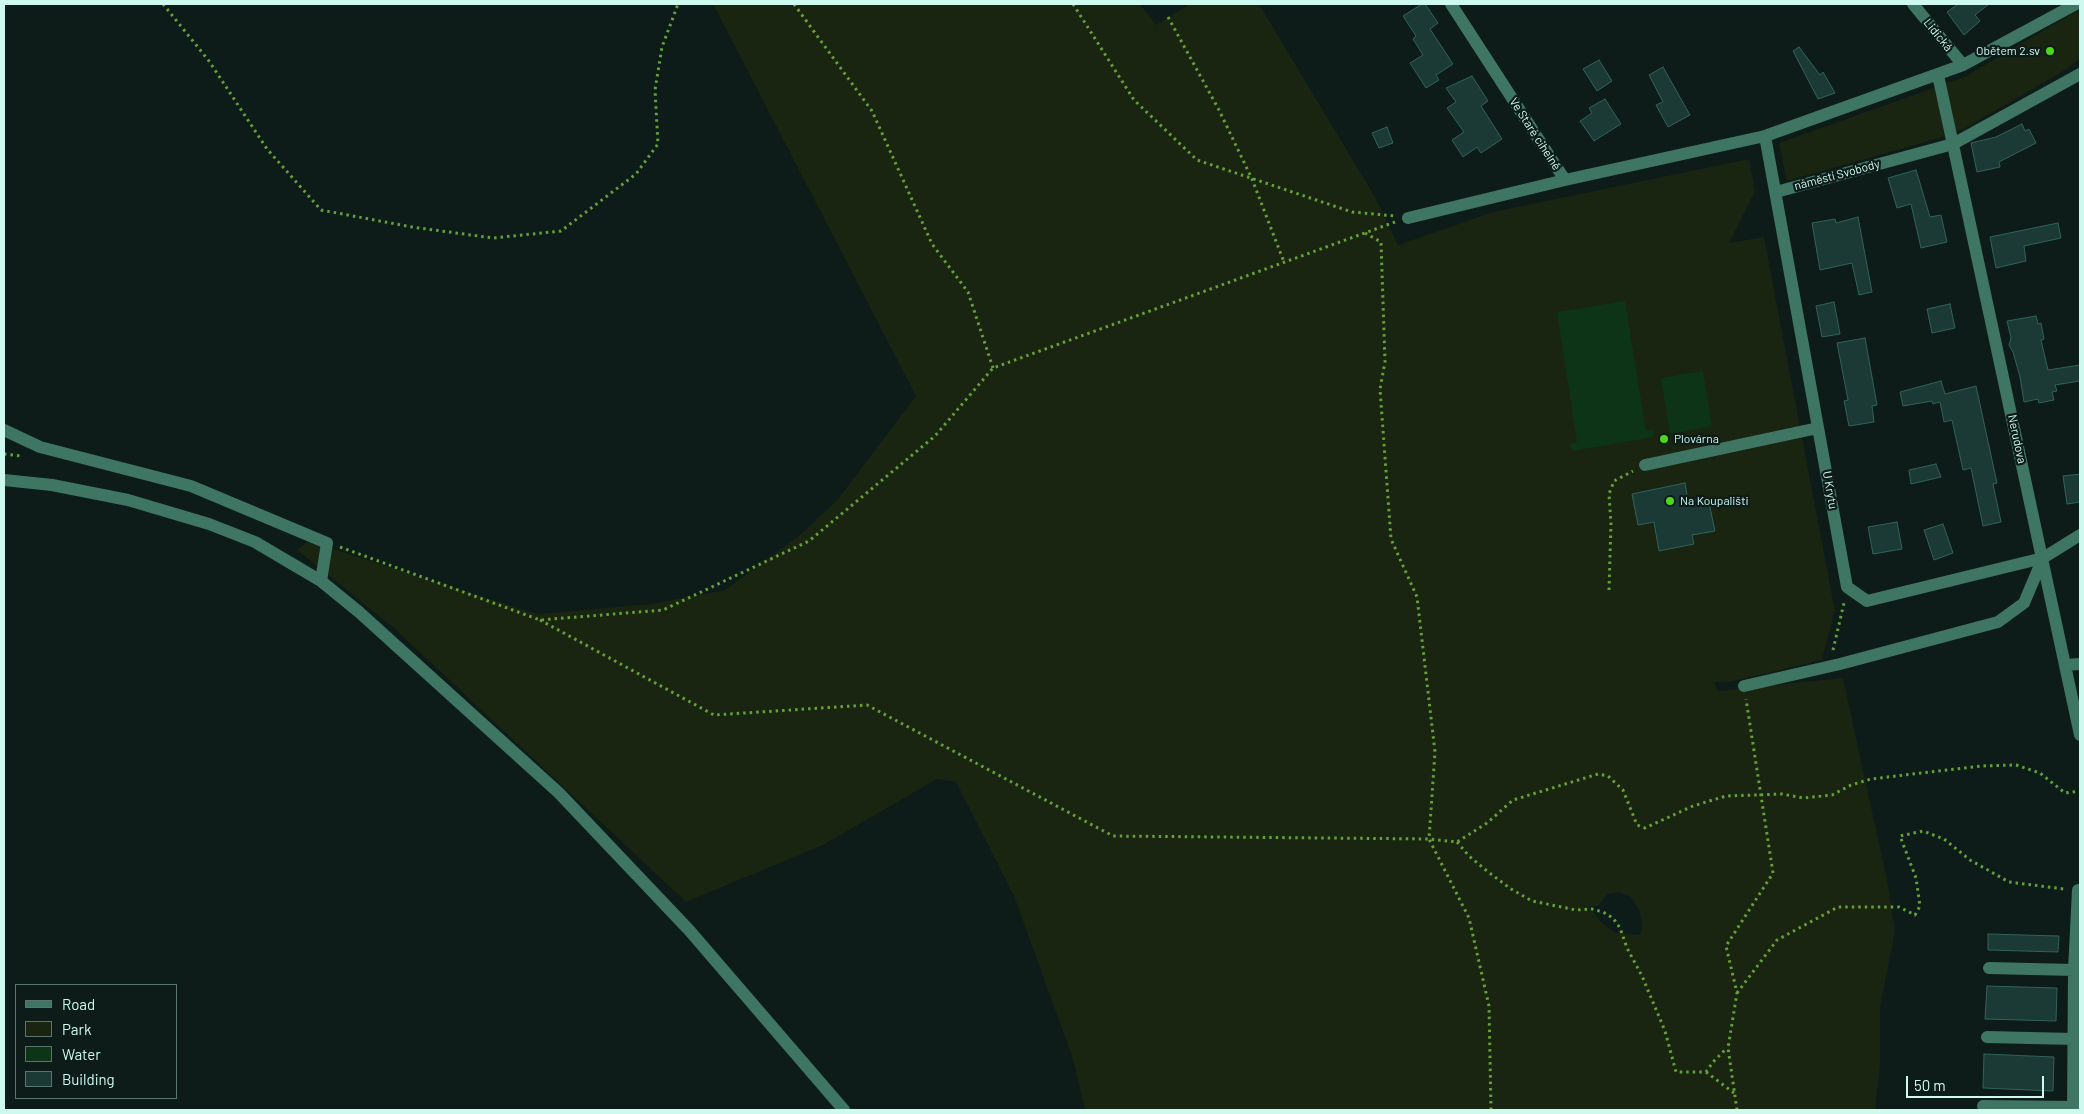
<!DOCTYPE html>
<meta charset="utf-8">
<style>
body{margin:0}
#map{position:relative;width:2084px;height:1114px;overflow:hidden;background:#0d1b19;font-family:Barlow,sans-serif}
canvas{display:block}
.frame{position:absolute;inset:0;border:5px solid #cdf9ee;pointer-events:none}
.legend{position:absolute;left:15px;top:984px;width:162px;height:115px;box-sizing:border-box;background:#0d1b19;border:1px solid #5a746e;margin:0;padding:6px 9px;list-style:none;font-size:15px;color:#cdf9ee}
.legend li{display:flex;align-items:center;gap:10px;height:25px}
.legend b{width:25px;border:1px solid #5a746e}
.scale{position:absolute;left:1906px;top:1076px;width:138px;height:22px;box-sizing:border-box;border:2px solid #cdf9ee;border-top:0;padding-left:6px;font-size:15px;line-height:18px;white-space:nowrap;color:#cdf9ee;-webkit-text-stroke:4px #0d1b19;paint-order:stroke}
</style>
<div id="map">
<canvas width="2084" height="1114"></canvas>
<div class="frame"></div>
<ul class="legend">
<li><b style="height:6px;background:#3e7563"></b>Road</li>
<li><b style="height:14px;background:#192411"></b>Park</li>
<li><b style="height:14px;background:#0e3418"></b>Water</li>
<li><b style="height:14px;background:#1c3a35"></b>Building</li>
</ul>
<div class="scale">50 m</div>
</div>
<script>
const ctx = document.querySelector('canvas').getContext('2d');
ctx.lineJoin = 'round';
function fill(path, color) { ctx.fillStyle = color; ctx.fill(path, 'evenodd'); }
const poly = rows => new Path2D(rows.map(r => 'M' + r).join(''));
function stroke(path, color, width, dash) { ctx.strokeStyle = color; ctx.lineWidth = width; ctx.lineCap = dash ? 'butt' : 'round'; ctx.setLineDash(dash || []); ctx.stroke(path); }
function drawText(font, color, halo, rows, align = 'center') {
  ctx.font = font + ' Barlow,sans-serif'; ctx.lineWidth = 4.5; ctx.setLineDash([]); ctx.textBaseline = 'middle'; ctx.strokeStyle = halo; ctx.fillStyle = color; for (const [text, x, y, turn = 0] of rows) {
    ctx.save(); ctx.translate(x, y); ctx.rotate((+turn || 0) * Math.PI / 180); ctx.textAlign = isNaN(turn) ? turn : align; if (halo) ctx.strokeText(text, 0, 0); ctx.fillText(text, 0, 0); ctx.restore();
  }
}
fill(poly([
 [713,4,1140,4,1156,25,1190,4,1259,4,1375,197,1398,245,1493,212,1749,159,1755,191,1729,243,1764,237,1835,611,1822,660,1729,682,1715,682,1717,691,1843,678,1887,880,1895,931,1880,1007,1880,1066,1875,1110,1085,1110,1073,1059,1014,896,956,782,937,779,823,845,686,902,395,629,297,550,308,541,537,614,651,604,725,590,800,535,838,499,916,396],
 [1619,892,1631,897,1639,910,1642,924,1640,935,1615,933,1601,922,1589,906,1598,906,1608,894],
 [2080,9,2080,59,2067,69,1964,129,1943,137,1787,181,1779,143,1964,77]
]), '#192411');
fill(poly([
 [1625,301,1646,431,1653,430,1654,437,1572,451,1570,444,1577,442,1557,312],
 [1703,371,1712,426,1670,434,1661,378]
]), '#0e3418');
const building = poly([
 [1422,4,1425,4,1438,23,1430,29,1453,64,1436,75,1439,80,1426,88,1410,63,1423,55,1413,39,1416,36,1403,16,1422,4],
 [1958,4,1989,4,1975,15,1980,21,1964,35,1947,12,1958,4],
 [1799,47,1820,75,1823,72,1835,93,1818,99,1793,51,1799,47],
 [1599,60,1612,81,1597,91,1583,69,1599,60],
 [1663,67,1690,115,1668,127,1656,105,1663,102,1649,75,1663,67],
 [1472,76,1488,101,1481,106,1502,139,1481,153,1477,147,1463,157,1452,140,1464,132,1447,108,1456,102,1446,88,1472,76],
 [1605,99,1621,124,1594,141,1580,121,1592,113,1589,108,1605,99],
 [2022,124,2025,131,2029,129,2036,143,1999,162,2000,167,1977,172,1971,143,1996,137,2022,124],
 [1387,127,1393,143,1379,148,1372,133,1387,127],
 [1916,170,1930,217,1941,215,1947,242,1921,248,1911,204,1897,208,1888,178,1916,170],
 [1858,217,1872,292,1859,295,1852,263,1820,270,1812,223,1835,219,1836,223,1858,217],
 [2058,223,2061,238,2024,246,2026,261,1996,268,1990,237,2058,223],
 [1834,302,1840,334,1822,337,1816,306,1834,302],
 [1950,304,1955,328,1932,333,1927,309,1950,304],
 [2036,316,2038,324,2041,323,2044,339,2041,340,2048,370,2080,365,2080,381,2055,385,2057,391,2052,392,2054,400,2039,403,2038,399,2024,402,2020,377,2013,352,2009,345,2011,338,2007,321,2036,316],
 [1865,338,1877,405,1872,406,1874,422,1849,426,1844,401,1848,400,1837,343,1865,338],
 [1941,381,1945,394,1976,386,1997,483,1993,484,2001,522,1983,526,1971,468,1963,470,1952,420,1944,422,1940,402,1933,404,1932,401,1903,406,1900,392,1941,381],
 [1936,464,1941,477,1911,484,1909,470,1936,464],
 [2080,474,2080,502,2067,504,2063,476,2080,474],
 [1685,483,1688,501,1708,498,1715,531,1692,535,1694,544,1659,551,1654,522,1638,525,1632,494,1685,483],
 [1897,522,1902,549,1873,554,1868,527,1897,522],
 [1943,524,1953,553,1934,560,1924,530,1943,524],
 [1988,934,2059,936,2058,952,1988,950,1988,934],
 [1987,986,2057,988,2056,1021,1985,1019,1987,986],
 [1984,1054,2054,1057,2053,1091,1983,1088,1984,1054]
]);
fill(building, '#1c3a35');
stroke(building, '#30635b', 1);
stroke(poly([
 [163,4,209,61,267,149,321,210,412,227,493,238,561,231,636,174,658,144,655,90,662,47,678,4],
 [794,4,872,111,932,244,968,292,993,368],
 [1073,4,1134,100,1197,160,1352,212,1395,216],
 [1168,17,1219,110,1252,179,1284,262],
 [1365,233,1381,242,1385,362,1380,389,1391,539,1417,597,1435,752,1429,839,1469,918,1489,1006,1491,1110],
 [4,454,21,456],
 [340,547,540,620,663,610,809,541,935,436,993,368,1395,222],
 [1609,590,1611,524,1609,494,1614,481,1633,471],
 [540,620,714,715,867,705,1113,836,1429,839,1457,842,1487,823,1513,800,1598,774,1608,776,1623,790,1637,825,1645,828,1693,806,1726,796,1782,794,1803,798,1832,795,1851,785,1871,779,1981,766,2016,765,2040,773,2065,793,2080,791],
 [1833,650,1844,603],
 [1457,842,1469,856,1487,871,1511,889,1532,901,1576,910,1592,909,1603,912,1613,918,1620,928,1627,948,1642,976,1665,1031,1676,1072,1706,1072,1713,1062,1727,1048],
 [1737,993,1777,940,1838,907,1899,907,1915,915,1920,906,1916,878,1900,836,1923,831,1944,839,1970,860,2009,882,2064,889],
 [1706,1072,1734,1093],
 [1737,1110,1728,1048,1737,993,1726,946,1773,873,1746,699]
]), '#65a03a', 3, [2.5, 4]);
stroke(poly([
 [1451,4,1565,180],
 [1913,4,1963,65],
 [1938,75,2080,735],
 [1765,136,1847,587,1867,601,2043,558,2080,535],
 [1776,192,1953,144,2080,74],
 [1408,218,1565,180,1765,136,1963,65,2076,4],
 [4,430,40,447,191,486,327,543,321,581],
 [1645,465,1818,428],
 [4,480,52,485,128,500,209,524,255,542,321,581,359,612,559,793,689,930,844,1110],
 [2065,665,2080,664],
 [1744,686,1840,664,1998,622,2024,603,2043,558],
 [1989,968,2074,970],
 [1987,1037,2074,1039],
 [1983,1106,2073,1107],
 [2073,1110,2074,970,2078,890,2080,890]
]), '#3e7563', 12);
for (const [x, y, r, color] of [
 [2050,51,5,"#4bd91a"],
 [1664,439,5,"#4bd91a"],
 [1670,501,5,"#4bd91a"]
]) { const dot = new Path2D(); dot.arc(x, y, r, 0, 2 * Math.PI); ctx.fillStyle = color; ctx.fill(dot); stroke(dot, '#0d1b19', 2); }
drawText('12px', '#cdf9ee', '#0d1b19', [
 ["Lidická",1938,35,51],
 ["Ve Staré cihelně",1535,134,57],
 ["náměstí Svobody",1837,175,-15],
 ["Nerudova",2017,439,78],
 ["U Krytu",1830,490,80]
]);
drawText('12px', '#cdf9ee', '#0d1b19', [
 ["Obětem 2.sv",2040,51,"right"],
 ["Plovárna",1674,439],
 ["Na Koupališti",1680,501]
], 'left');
</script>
